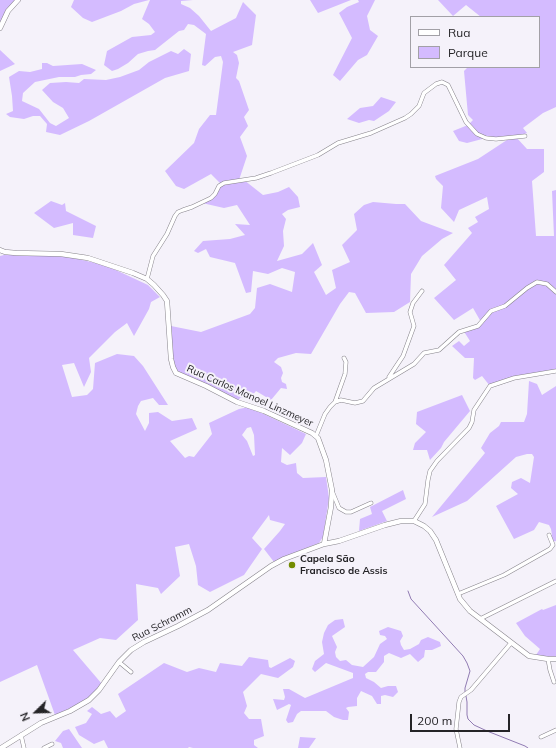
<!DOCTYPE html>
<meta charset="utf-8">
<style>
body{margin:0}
#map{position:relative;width:556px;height:748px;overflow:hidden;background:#f5f2fa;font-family:Mulish,sans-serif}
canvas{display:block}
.legend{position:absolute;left:410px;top:16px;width:130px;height:52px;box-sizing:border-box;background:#f5f2fa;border:1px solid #a2a0a6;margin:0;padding:5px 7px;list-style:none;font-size:12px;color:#252427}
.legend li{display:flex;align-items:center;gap:8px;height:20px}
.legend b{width:20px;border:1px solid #a2a0a6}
.north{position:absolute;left:16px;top:692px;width:40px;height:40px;-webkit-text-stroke:3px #f5f2fa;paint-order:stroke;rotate:247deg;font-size:11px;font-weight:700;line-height:16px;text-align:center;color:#252427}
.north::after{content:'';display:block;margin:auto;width:14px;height:18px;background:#252427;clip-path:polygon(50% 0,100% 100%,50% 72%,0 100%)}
.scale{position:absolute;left:410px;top:714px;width:100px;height:18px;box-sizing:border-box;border:2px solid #252427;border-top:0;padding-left:5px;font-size:12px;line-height:14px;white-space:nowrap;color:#252427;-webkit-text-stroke:3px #f5f2fa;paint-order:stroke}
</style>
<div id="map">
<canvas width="556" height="748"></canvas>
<ul class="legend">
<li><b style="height:5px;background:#fff"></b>Rua</li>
<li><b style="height:11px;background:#d4bbff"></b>Parque</li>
</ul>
<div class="north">N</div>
<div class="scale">200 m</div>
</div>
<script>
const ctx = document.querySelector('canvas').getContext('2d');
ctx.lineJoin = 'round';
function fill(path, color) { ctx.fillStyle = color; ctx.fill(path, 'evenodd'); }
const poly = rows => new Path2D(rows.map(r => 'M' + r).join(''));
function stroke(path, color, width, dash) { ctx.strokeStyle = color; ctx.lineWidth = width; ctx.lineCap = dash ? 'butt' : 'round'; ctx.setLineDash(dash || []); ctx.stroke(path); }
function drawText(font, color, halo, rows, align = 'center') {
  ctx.font = font + ' Mulish,sans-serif'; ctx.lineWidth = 4; ctx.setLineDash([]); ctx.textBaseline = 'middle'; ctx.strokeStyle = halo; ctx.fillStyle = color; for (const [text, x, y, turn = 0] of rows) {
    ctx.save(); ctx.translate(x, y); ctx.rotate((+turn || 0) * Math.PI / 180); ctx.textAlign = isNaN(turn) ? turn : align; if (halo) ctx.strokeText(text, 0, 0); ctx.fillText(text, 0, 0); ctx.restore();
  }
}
fill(poly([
 [0,0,16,0,0,25],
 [74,0,149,0,134,4,121,11,92,22,83,18,71,7],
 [150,0,193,0,181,1,181,4,190,8,199,16,211,31,236,18,243,2,256,15,252,45,233,52,237,55,239,63,236,78,239,81,249,110,244,117,248,126,240,137,247,156,239,180,244,180,263,195,278,192,289,187,298,197,300,207,288,210,282,214,286,219,283,231,284,246,277,261,302,254,313,243,322,265,314,272,326,295,336,288,332,270,350,262,342,245,357,230,354,214,364,205,373,202,396,204,405,204,421,221,453,233,442,239,422,256,411,274,410,302,394,312,366,313,355,293,349,292,340,304,311,354,296,353,278,358,274,362,281,367,283,373,281,378,282,382,286,384,287,389,281,388,271,400,256,391,252,396,240,398,238,401,180,375,175,370,172,349,171,326,201,332,250,314,255,308,257,288,270,284,292,292,295,272,282,268,268,274,253,271,251,292,246,293,235,263,210,257,206,249,198,253,194,251,203,241,230,239,245,235,235,224,250,225,237,205,224,208,202,203,211,198,221,184,211,174,184,189,176,186,165,171,194,143,199,129,210,115,216,115,223,62,221,56,215,57,205,66,202,65,206,34,194,25,188,24,184,30,179,31,155,50,148,51,138,54,128,63,118,69,112,71,104,65,107,51,132,37,151,35,155,32,149,24,142,19],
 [310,0,351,0,318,13],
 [358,0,375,0,367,16,370,30,378,36,367,55,358,60,340,81,333,75,352,38,339,13,347,7,359,2],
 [438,0,556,0,556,107,543,113,523,128,527,133,516,137,527,149,544,149,544,172,532,181,536,236,554,236,552,191,556,190,556,371,514,378,490,386,482,376,475,380,473,378,474,358,465,358,452,346,459,341,464,346,470,341,463,330,475,328,481,322,473,308,454,320,434,298,456,280,444,265,472,233,468,228,478,222,475,217,489,209,487,197,459,210,454,222,441,208,443,186,436,179,435,176,478,159,510,138,486,138,467,143,459,141,453,131,468,125,473,120,468,115,464,71,468,67,539,67,539,17,481,17,466,5,453,16],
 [184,49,191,54,189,71,165,78,89,121,60,135,46,132,47,124,40,116,33,116,24,119,10,117,6,114,13,111,12,96,9,77,19,71,30,72,42,69,42,63,47,63,53,66,82,64,96,70,91,74,81,75,75,77,59,77,35,82,23,93,22,101,39,109,50,123,56,126,69,118,63,108,53,102,42,90,50,83,66,82,79,83,84,79,106,80,120,77,139,70,149,62,171,51,178,54],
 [0,50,15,64,0,71],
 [381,97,396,102,389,111,374,121,369,120,359,123,347,119,360,108,373,106],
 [51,201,62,205,65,203,66,211,96,226,93,238,73,235,73,223,54,228,34,213],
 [4,255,64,256,105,265,148,285,160,297,151,302,149,309,134,336,127,323,115,332,89,358,91,372,84,387,74,363,62,365,72,397,87,395,93,389,95,363,117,354,134,356,143,366,168,405,159,405,153,398,141,401,138,406,136,414,145,431,149,423,149,413,158,412,172,421,192,418,197,429,170,441,185,458,189,456,194,457,212,434,209,423,239,409,249,407,306,434,302,443,290,455,282,448,281,462,287,465,296,463,297,473,303,478,326,477,329,498,323,537,319,543,314,545,274,562,264,549,280,531,285,524,270,520,269,515,252,538,262,549,244,575,210,592,198,585,196,566,189,544,175,547,180,576,161,594,158,588,136,584,138,620,116,640,100,638,73,650,102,684,98,689,88,698,69,709,55,715,37,665,0,682,0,256],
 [251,427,254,435,255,455,253,456,247,441,242,435,247,428],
 [529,381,537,384,542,395,556,386,556,541,552,542,550,536,552,535,551,529,549,525,539,522,534,530,514,539,496,506,518,494,511,488,512,482,521,478,530,483,534,457,532,454,527,454,516,457,467,501,432,517,485,453,481,448,490,433,499,426,501,422,524,422,527,414],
 [462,395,470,411,444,442,441,448,430,460,427,450,413,450,415,443,426,432,416,424,417,412],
 [403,490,406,499,382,511,387,521,359,531,360,519,372,514,370,507],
 [556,605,556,657,548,658,536,655,540,649,525,636,516,623,542,609,543,610],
 [343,619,345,627,332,636,337,647,335,652,336,657,340,661,346,660,352,665,363,667,374,657,380,644,387,639,385,636,380,635,379,631,388,627,401,631,403,636,400,641,401,645,404,650,410,649,419,644,421,640,428,637,440,642,441,646,432,650,425,650,424,657,418,662,410,654,401,658,389,653,384,656,384,662,376,672,368,672,365,674,366,678,374,682,381,688,388,686,396,686,398,692,393,697,385,695,381,696,381,704,377,704,372,696,361,691,357,698,357,706,348,707,346,708,349,712,348,720,343,720,334,717,326,711,301,711,297,714,293,722,288,723,286,720,291,705,289,704,277,710,273,699,284,700,285,697,283,689,289,689,305,698,353,678,353,673,326,663,315,672,312,669,315,661,324,654,322,642,324,633,328,625,335,620],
 [249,657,268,660,269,667,271,668,290,658,295,661,293,667,278,678,261,674,243,692,247,706,244,713,249,719,261,719,264,736,254,740,254,745,258,748,193,748,189,747,188,748,108,748,104,740,94,744,79,735,75,727,86,723,92,714,87,711,92,707,101,714,110,711,116,718,126,711,118,694,164,663,187,672,199,668,216,672,220,663,242,666],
 [69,729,82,748,63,748,61,743,55,741,63,731],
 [300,737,316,738,309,748,298,748]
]), '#d4bbff');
stroke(poly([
 [408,591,411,599,463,656,467,663,470,671,465,688,465,693],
 [466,696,467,702,467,715,468,719,474,725,487,731,525,746,528,748]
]), '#907bb2', 1);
const minor = poly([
 [147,279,153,256,167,234,175,216,178,212,183,210,192,207,211,198,215,194,219,186,224,183,256,178,271,173,318,155,338,143,371,133,405,118,411,114,419,106,424,93,436,84,442,82,448,85,466,122,477,134,486,138,496,139,525,136],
 [389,377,403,356,414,326,410,312,413,303,422,291],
 [335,402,345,374,346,362,344,358],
 [316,436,325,414,330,407,335,402,341,400,355,403,363,401,374,388,414,364,424,353,439,350,459,332,478,326,491,311,505,306,527,288,537,282,547,284,556,292],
 [332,491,339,508,346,512,351,512,371,503],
 [414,521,425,504,428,480,430,471,437,461,469,428,472,422,474,410,490,386,514,378,556,371],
 [458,594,504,575,550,549,553,545,549,535],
 [480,619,556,581],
 [548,659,550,670,554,682],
 [119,662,131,672],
 [21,735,24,748],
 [541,737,556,730],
 [44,748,52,744],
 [460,748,456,729,459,702,461,697,471,690,511,643]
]);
const tertiary = poly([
 [0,28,8,11,18,0],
 [0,250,5,252,16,253,61,254,88,258,133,273,147,279,154,285,163,295,167,301,171,359,173,367,176,373,206,386,237,402,264,411,312,433,318,438,326,460,332,490,331,507,324,544],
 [1,748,41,723,70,711,89,700,99,690,119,662,131,650,144,642,178,626,208,610,271,566,284,559,324,544,339,541,385,525,401,521,414,521,424,526,430,531,436,540,460,599,470,611,529,656,548,659,556,659]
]);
stroke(minor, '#87848b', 4.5);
stroke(tertiary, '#87848b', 5.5);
stroke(minor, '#fff', 3.5);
stroke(tertiary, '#fff', 4.5);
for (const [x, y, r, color] of [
 [292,565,4,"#738b00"]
]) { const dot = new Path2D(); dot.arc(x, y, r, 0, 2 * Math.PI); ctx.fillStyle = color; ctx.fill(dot); stroke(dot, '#f5f2fa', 1.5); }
drawText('10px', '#252427', '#f5f2fa', [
 ["Rua Carlos Manoel Linzmeyer",250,396,24],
 ["Rua Schramm",162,624,-27]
]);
drawText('bold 10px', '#252427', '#f5f2fa', [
 ["Capela São",300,559],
 ["Francisco de Assis",300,571]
], 'left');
</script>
